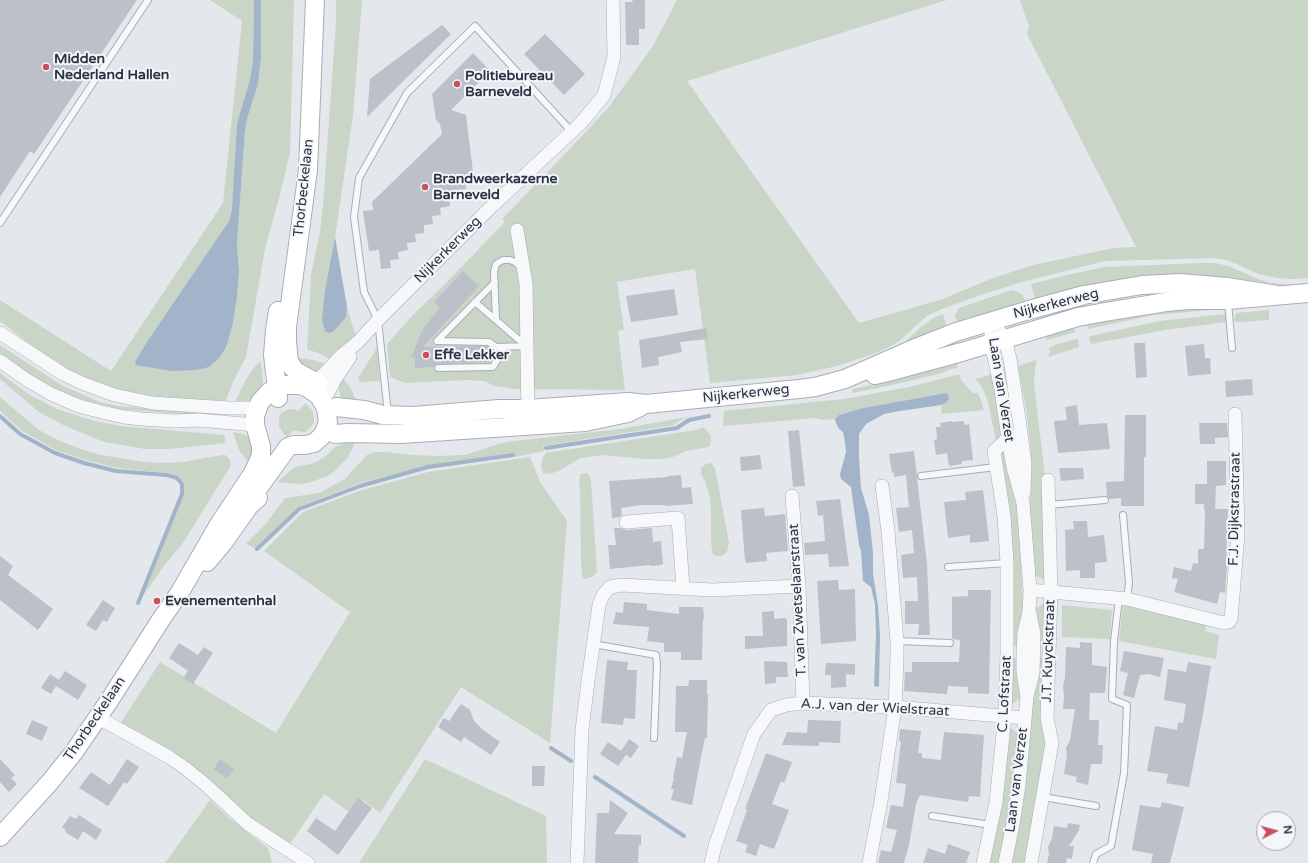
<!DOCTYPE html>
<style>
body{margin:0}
#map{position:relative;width:1308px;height:863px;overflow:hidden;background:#e4e7ec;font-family:"Varela Round",sans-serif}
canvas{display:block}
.north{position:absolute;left:1256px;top:811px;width:40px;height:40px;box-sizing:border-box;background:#f4f6f9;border:1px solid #a4a8b1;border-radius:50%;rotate:84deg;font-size:11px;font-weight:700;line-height:16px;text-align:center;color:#2c3444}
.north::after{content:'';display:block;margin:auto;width:14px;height:18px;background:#ca4f5f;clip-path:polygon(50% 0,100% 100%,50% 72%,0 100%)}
</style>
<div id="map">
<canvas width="1308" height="863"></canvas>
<div class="north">N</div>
</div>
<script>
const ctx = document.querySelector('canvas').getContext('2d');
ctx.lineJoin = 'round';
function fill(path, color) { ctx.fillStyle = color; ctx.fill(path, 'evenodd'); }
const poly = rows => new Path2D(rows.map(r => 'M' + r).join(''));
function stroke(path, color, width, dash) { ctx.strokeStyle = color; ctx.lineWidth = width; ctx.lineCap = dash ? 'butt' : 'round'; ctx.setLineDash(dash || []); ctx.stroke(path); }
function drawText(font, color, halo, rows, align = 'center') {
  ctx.font = font + ' "Varela Round",sans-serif'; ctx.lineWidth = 4; ctx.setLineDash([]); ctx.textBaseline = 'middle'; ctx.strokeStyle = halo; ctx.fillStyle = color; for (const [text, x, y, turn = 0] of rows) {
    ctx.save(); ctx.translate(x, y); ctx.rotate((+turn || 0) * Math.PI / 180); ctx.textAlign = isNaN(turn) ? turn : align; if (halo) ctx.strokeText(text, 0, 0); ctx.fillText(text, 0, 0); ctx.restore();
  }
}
fill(poly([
 [210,0,254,0,253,61,232,209,229,221,135,362,227,345,233,323,237,297,239,271,237,243,245,130,247,119,258,84,261,57,261,0,294,0,290,153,279,198,265,249,246,357,233,382,225,402,158,399,114,391,66,369,43,355,0,321,0,300,111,371,223,203,242,21],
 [336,0,362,0,353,115,335,237,325,290,346,317,347,307,355,334,334,361,316,352,307,350,311,275,320,232,323,205,336,22],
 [677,0,947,0,687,81,859,323,940,300,993,278,1033,265,1114,248,1136,247,1027,34,1029,26,1020,0,1308,0,1308,278,1292,279,1278,278,1261,275,1227,260,1214,258,1105,261,1018,283,978,296,942,309,927,316,899,341,891,346,876,353,837,366,797,375,710,383,695,269,617,282,624,330,618,331,625,390,515,389,495,386,484,381,468,380,405,383,390,377,387,344,412,316,445,284,505,222,502,219,563,156,608,108,653,46],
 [1202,263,1215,263,1228,266,1258,279,1271,283,1295,285,1294,287,1270,287,1220,282,1036,302,1031,284,1063,276,1104,267],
 [1012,290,1020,293,1023,295,1026,305,958,327,955,315,959,308],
 [1214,304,1222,309,1154,315,1088,329,1087,324,1090,319],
 [1269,310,1269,320,1239,322,1234,321,1236,313],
 [943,314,948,331,903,344,922,326,935,317],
 [1225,314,1227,322,1165,330,1091,344,1089,337,1090,336,1160,321],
 [1073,327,1075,332,1047,340,1044,330],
 [1076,339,1078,340,1079,347,1048,357,1050,352,1049,348,1055,345],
 [0,345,61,385,100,402,117,406,219,413,219,417,118,409,80,399,56,389,35,378,0,353],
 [377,348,380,381,360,382,358,378],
 [294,357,313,360,328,365,321,371,317,372,308,370,304,369],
 [1036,360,1034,383,1045,477,1048,582,1034,575,1030,509,1031,453,1026,408,1018,366],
 [261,362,263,382,261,392,250,402,234,404,246,379,256,365],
 [956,362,958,368,951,369,942,373,897,384,853,393,852,389,867,386],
 [0,373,30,395,57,409,94,421,121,426,224,435,226,443,169,449,145,449,104,442,63,425,39,412,0,379],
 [993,374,1004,427,1001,436,996,442,988,401,982,387,975,379],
 [956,375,960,375,961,380,973,393,978,393,984,410,942,414,941,405,946,403,945,393,863,408,839,415,835,419,823,420,815,418,723,426,724,411,844,399,909,387],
 [342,377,350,387,358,405,344,401,340,395,338,385],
 [0,397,39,430,58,440,83,450,101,455,144,462,169,463,183,462,222,455,225,455,230,460,230,467,181,546,166,563,138,603,183,495,184,483,178,476,168,473,117,468,85,460,56,450,22,431,0,411],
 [305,403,313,411,314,420,314,423,309,429,305,432,297,431,294,430,287,437,283,433,279,426,279,417,281,413,289,409,293,409,299,411],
 [687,417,679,421,674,425,543,446,544,451,515,457,514,453,427,466,360,483,298,507,255,548,246,544,265,525,285,498,319,493,345,479,363,459,367,455,374,452,386,452,412,455,437,456,465,455,505,442,620,429],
 [704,427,711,436,711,441,709,447,686,451,673,457,661,459,642,459,604,455,580,458,559,471,549,474,543,473,541,467,543,457,546,453,696,430],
 [233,432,243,434,250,437,255,442,251,466,239,450],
 [352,440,356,441,348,457,336,470,328,476,311,482,300,484,277,482,295,467,311,464,318,461,326,456,335,447],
 [1004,448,1017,503,1020,541,1023,606,1020,645,1012,646,999,453],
 [530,457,540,482,567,521,550,743,461,687,380,813,363,800,352,814,324,794,288,847,120,724,160,662,276,733,350,612,264,551,303,512,359,491,428,472],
 [711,463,715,468,729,543,727,552,722,556,717,556,713,555,711,543,711,513,710,497,705,482,701,473,701,468,706,464],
 [586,473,589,475,591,480,597,572,592,577,584,579,582,576,581,563,580,490,579,480,581,474],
 [1046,602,1046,646,1038,646,1036,608],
 [1123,604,1207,624,1205,631,1219,635,1216,659,1119,641],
 [1062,605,1112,610,1110,639,1062,637],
 [1013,658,1019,658,1020,699,1009,706],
 [1038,658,1043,658,1048,737,1027,863,1011,863],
 [1008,726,1018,734,1008,820,999,863,988,863],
 [425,759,546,816,547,863,359,863],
 [210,800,230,819,268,848,272,863,165,863]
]), '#c9d5c6');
fill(poly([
 [254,0,261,0,261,57,258,84,247,119,245,130,237,243,239,271,237,297,233,323,227,345,220,357,209,367,197,370,171,371,136,365,135,362,147,342,229,221,232,209,237,124,250,80,253,61],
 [335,237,347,307,346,317,334,331,329,333,325,331,322,320,325,290],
 [946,393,948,395,949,399,946,403,941,405,900,411,884,414,866,424,859,434,859,457,861,488,869,515,873,553,873,574,878,605,880,634,879,687,874,686,876,634,875,605,871,587,863,581,861,551,859,545,851,487,841,479,840,474,846,452,845,442,843,432,839,429,836,423,835,419,839,415,863,408]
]), '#a1b4ca');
stroke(poly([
 [0,416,20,434,55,453,84,463,116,471,167,475,177,478,182,484,182,494,138,603],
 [546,448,677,428,689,420,709,416],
 [257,549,299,509,360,486,428,467,513,455],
 [551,748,571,761],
 [595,777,684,836]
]), '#a1b4ca', 4);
fill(poly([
 [0,0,137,0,34,154,30,151,0,197],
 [632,0,645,0,645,29,639,29,639,45,626,45,625,2,633,2],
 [442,25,451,34,367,117,370,79],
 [545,34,585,74,564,95,524,54],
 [473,53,490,71,451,110,466,115,474,180,465,181,466,189,457,190,458,198,449,199,450,206,440,208,441,215,432,216,433,224,424,225,424,233,415,234,416,242,407,243,408,250,398,252,399,259,390,260,391,268,381,269,379,250,369,251,363,211,373,210,372,202,442,134,440,124,436,120,432,94],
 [463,271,479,286,423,347,488,346,490,348,490,362,438,364,435,364,434,367,415,368,415,356,411,359,420,335,424,327,440,308,434,302],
 [674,289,678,315,631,322,626,296],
 [706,328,708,339,680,342,682,352,658,357,659,365,642,368,639,340],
 [1134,343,1145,343,1147,377,1136,378],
 [1204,344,1205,358,1210,358,1211,374,1188,376,1185,346],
 [1252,379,1253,395,1226,397,1225,381],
 [1077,405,1079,425,1107,423,1110,449,1058,453,1054,421,1067,420,1065,407],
 [1125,415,1146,415,1146,457,1144,457,1144,506,1121,506,1121,498,1109,499,1107,496,1106,482,1124,481],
 [952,421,952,422,964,421,964,425,969,424,973,460,962,461,962,464,949,466,947,453,936,455,934,440,937,439,936,427,941,427,940,423],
 [1199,423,1227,423,1228,437,1215,438,1215,444,1200,444],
 [799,430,805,486,793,487,788,431],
 [914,451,927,564,930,635,918,635,919,624,905,624,905,601,918,601,917,577,903,578,901,555,914,553,912,530,899,532,896,508,909,507,906,475,894,477,894,472,892,473,889,454],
 [760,455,762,469,741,471,740,457],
 [1207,461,1226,461,1226,485,1216,486,1215,509,1228,509,1226,566,1227,567,1225,593,1220,592,1217,604,1174,592,1178,579,1172,578,1174,567,1191,571,1193,563,1198,564,1198,549,1204,549,1205,510,1204,509,1204,504,1195,504,1195,484,1207,484],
 [1059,468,1083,468,1084,479,1061,481],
 [681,475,682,488,691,487,693,504,665,506,665,505,641,505,621,508,622,515,620,517,612,518,609,481,668,477,668,476],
 [983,490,989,541,970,543,970,535,948,538,944,502,966,500,965,492],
 [840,499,849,566,829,567,828,554,805,555,804,543,825,541,823,515,818,516,816,501],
 [764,508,765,516,785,514,788,551,766,553,767,561,746,563,746,561,745,561,741,510],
 [1073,521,1087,521,1088,537,1104,535,1107,562,1095,563,1095,578,1080,578,1080,570,1066,571,1065,530,1074,529],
 [614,528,621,528,627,530,652,528,653,542,661,541,663,564,661,565,651,566,651,565,610,569,608,545,616,545],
 [0,556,13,566,8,575,53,609,38,630,0,600],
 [838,580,839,590,855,589,856,641,821,644,817,581],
 [968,590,991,590,989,694,968,693,968,687,948,686,947,694,904,691,905,672,912,672,912,662,959,662,960,640,952,639,952,597,968,596],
 [103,600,115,608,107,622,103,620,96,631,86,625],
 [624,602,647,604,647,610,679,614,679,607,703,607,704,619,703,619,702,660,681,660,681,652,664,652,664,643,647,641,649,627,613,624,616,612,623,613],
 [774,611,774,619,785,618,787,620,787,646,745,649,745,636,763,636,762,612],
 [1080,642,1092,643,1092,665,1107,667,1105,693,1090,693,1089,720,1099,720,1098,745,1103,745,1102,764,1091,764,1088,785,1076,782,1077,777,1064,774,1067,755,1066,748,1070,740,1075,709,1063,709,1064,697,1063,685,1065,678,1066,647,1080,648],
 [179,643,198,655,204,647,213,653,193,684,183,678,188,671,169,658],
 [1124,651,1164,658,1160,677,1149,674,1140,675,1134,698,1123,695,1128,673,1120,671],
 [607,660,628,662,627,670,637,670,635,719,624,718,623,725,601,723],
 [764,661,787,662,788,677,776,677,776,683,765,684],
 [1188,662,1211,666,1202,720,1189,787,1166,783,1168,774,1147,771,1155,726,1177,730,1178,722,1183,723,1186,704,1164,700,1168,669,1186,672],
 [826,663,855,664,855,675,846,674,846,687,831,688,831,675,825,675],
 [65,671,87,685,78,700,56,686,51,694,41,688,50,674,59,680],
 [689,680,707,680,707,694,708,694,707,738,705,738,700,762,692,805,671,800,674,789,671,789,674,778,673,778,677,757,682,758,687,732,675,732,676,686,688,686],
 [461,704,470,710,474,721,482,729,500,742,491,755,464,737,461,742,438,727,444,718,449,721],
 [32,720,48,727,42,741,26,734],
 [808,720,841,721,840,743,819,742,819,746,782,745,787,732,807,733],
 [900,729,921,731,918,753,922,753,922,758,941,760,944,732,984,735,980,797,969,796,968,802,920,795,916,804,909,845,904,863,878,863,881,850,891,852,897,830,886,828,891,805,903,807,906,784,896,783,901,741,899,741],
 [629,739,639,746,631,758,626,755,618,766,600,754,608,742,621,751],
 [766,753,792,762,784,783,781,781,772,804,789,810,774,849,760,844,756,856,745,852,748,845,736,841,747,810,745,809],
 [0,759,15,775,11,778,17,784,9,792,0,782],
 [127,759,139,767,127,784,124,782,108,806,79,788,91,772,110,785],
 [220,759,234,769,227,778,214,769],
 [532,766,545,766,544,786,532,786],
 [358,798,372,808,338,855,307,831,316,818,335,831],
 [610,800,628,813,614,834,641,835,641,845,639,845,638,863,595,863,597,813,609,813],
 [1162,802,1184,807,1170,863,1151,863,1153,854,1132,850,1140,805,1160,808],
 [79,815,102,830,96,840,83,831,78,840,65,832,66,830,62,827,70,816,76,819],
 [1068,823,1080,825,1079,830,1069,846,1074,846,1072,859,1067,858,1066,863,1047,863,1049,854,1048,847,1052,838,1054,826,1067,828],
 [948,844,970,852,966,863,923,863,928,848,945,854]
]), '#bcc0c9');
const lane = poly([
 [0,223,148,0],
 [495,282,437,341,489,342,496,347,527,346],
 [475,302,525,345],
 [1228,302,1232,348],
 [496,320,494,272,496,264,503,260,510,260,515,262,522,268],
 [438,368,493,367,505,347],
 [388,414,378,320,364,292,354,217,359,178,407,93,475,26,572,132],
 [921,476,996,467],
 [1049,505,1105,500],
 [1123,515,1129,583,1127,599],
 [948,567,1007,563],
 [897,641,950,643],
 [593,644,656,655,657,665,654,738],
 [1043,797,1096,806],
 [932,816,991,825],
 [1093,863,1096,854,1111,846,1124,773,1127,705,1112,699,1114,641,1119,598]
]);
const street = poly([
 [517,230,526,284,528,418],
 [991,321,991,343,1001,390,1008,438,1013,467,1023,503,1030,590,1029,612,1024,633,1023,654,1023,672,1027,697],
 [1000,332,1005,339,1010,359,1020,426,1025,464,1024,493],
 [0,333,63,374,82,383,114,395,152,403,229,408,257,408],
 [0,361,27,380,51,394,79,406,102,412,124,417,142,419,174,421,199,420,255,425],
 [316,381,325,373,342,355,358,342,378,320,492,206,581,123,604,95,614,57,613,0],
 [328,393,334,381,350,357],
 [792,496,799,586,803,703],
 [626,522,678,518,683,588],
 [1030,590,1127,599,1224,623,1229,622,1231,619,1238,534,1235,414],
 [97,718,108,723,169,757,185,768,206,785,248,824,308,863],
 [577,863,582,730,588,681,599,605,603,595,610,587,622,585,712,590,799,586],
 [711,863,715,846,754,734,771,710,786,705,803,703,895,707,1025,718],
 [869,863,881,801,895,707,897,658,897,641,888,531,882,486],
 [983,863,996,802,1005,715,1007,654,1007,563,1004,516,994,451,1008,438,1021,436],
 [1005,863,1013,824,1019,785,1027,697,1033,673,1034,634,1030,614],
 [1031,863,1052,743,1047,718,1051,591,1048,480]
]);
const secondary = poly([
 [315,0,308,170,287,327,287,341,289,362,293,368,297,372,319,384],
 [875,375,888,372,962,352,1078,317,1105,312,1166,302,1190,300,1228,300,1308,293],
 [278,398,273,355,275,330,278,311],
 [336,407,364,410,383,415,413,416,499,409,528,409,628,402,646,404,799,389,815,387,845,379,918,347,956,332,1029,310,1084,295,1142,285,1180,283,1227,287,1277,295],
 [335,434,348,433,401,434,585,422,628,413,640,407],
 [207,562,223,543,249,506,258,498],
 [0,837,50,782,74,752,109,701,162,618,180,592,218,526,253,473,260,458,261,454,261,446,255,425,255,416,260,402,269,392,284,385,300,385,308,388,319,396,326,408,328,422,326,428,322,436,314,443,305,445,293,445,288,447,254,494,249,506]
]);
stroke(lane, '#a9aeb6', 8);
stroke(street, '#a9aeb6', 14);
stroke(secondary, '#a9aeb6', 20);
stroke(lane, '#f7f8fa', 6);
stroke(street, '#f7f8fa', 13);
stroke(secondary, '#fff', 18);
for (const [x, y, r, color] of [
 [46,67,4,"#ca4f5f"],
 [457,84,4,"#ca4f5f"],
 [425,187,4,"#ca4f5f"],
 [426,355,4,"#ca4f5f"],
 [157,601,4,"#ca4f5f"]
]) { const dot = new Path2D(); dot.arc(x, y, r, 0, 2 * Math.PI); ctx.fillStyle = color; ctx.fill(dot); stroke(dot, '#f4f6f9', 1.5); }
drawText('bold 14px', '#2c3444', '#f4f6f9', [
 ["Midden",54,59],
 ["Nederland Hallen",54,75],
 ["Politiebureau",465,76],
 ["Barneveld",465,92],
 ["Brandweerkazerne",433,179],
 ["Barneveld",433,195],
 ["Effe Lekker",434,355],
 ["Evenementenhal",165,601]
], 'left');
drawText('14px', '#2c3444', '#f4f6f9', [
 ["Thorbeckelaan",304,188,-84],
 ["Nijkerkerweg",448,250,-45],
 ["Nijkerkerweg",1056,304,-14],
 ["Laan van Verzet",1001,390,81],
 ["Nijkerkerweg",746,394,-6],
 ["F.J. Dijkstrastraat",1235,509,-89],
 ["T. van Zwetselaarstraat",798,600,-93],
 ["J.T. Kuyckstraat",1049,651,-88],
 ["C. Lofstraat",1005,694,-87],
 ["A.J. van der Wielstraat",875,708,3],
 ["Thorbeckelaan",95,719,-56],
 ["Laan van Verzet",1017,780,-83]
]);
</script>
